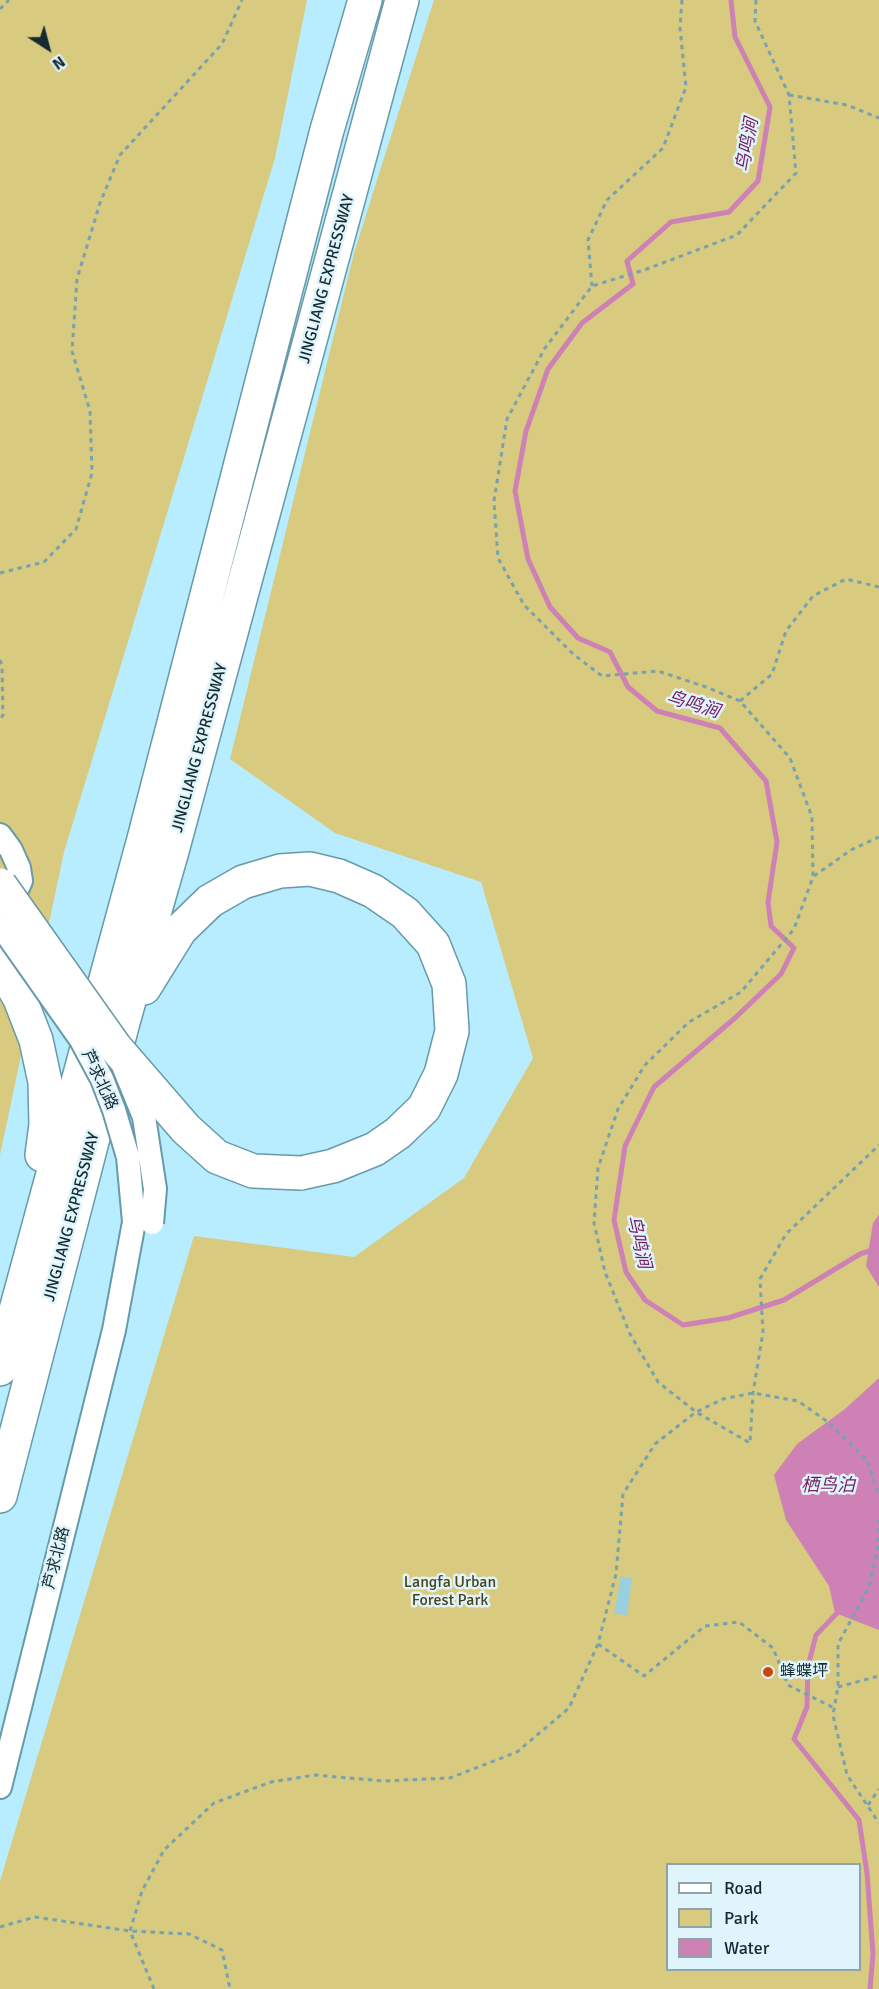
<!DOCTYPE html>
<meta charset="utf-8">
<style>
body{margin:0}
#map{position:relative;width:879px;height:1989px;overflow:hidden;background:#b7edfe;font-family:Signika,sans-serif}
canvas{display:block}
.legend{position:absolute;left:666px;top:1863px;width:195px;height:108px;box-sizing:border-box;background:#dff4fb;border:2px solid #8ea3aa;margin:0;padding:8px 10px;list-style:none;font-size:18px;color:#152a30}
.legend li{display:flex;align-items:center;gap:12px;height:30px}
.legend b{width:30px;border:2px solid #8ea3aa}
.north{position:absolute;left:18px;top:18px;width:60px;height:60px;-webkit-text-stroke:4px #dff4fb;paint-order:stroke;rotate:144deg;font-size:16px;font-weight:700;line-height:24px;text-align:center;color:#152a30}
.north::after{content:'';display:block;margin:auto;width:21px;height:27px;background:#152a30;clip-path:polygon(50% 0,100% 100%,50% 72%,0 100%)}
</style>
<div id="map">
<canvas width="879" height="1989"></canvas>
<ul class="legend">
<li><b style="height:8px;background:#fff"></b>Road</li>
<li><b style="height:16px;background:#d8ca7e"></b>Park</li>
<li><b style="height:16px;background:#cd81b5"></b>Water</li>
</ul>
<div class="north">N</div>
</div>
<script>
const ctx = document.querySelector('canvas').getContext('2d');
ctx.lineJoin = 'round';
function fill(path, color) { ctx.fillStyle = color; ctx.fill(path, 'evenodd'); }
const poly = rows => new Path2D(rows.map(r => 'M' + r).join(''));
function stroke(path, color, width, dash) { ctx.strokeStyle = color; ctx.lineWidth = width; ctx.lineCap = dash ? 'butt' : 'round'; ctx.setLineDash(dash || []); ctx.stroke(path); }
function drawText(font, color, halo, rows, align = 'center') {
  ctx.font = font + ' Signika,"Noto Sans SC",sans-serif'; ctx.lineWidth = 5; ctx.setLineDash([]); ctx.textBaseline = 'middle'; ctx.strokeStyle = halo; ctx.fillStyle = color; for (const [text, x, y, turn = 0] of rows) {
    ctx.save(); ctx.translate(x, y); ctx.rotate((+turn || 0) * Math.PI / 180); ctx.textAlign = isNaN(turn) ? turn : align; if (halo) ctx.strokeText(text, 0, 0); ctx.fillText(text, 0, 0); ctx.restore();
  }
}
fill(poly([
 [0,0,307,0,275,158,64,852,0,1155],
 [434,0,879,0,879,1989,0,1989,0,1881,194,1236,354,1257,464,1178,533,1058,481,882,335,833,230,759,354,253],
 [668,1864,860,1864,860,1970,668,1970]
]), '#d8ca7e');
fill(poly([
 [879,1215,879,1287,866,1266,873,1223],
 [879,1378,879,1630,835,1613,829,1586,786,1520,774,1475,797,1444,845,1409]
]), '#cd81b5');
stroke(poly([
 [731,0,735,37,770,107,758,181,729,212,671,222,627,261,633,284,582,323,548,369,526,431,515,491,528,559,550,607,578,638,610,652,628,687,657,711,720,728,766,781,777,842,768,902,771,926,794,948,781,974,735,1018,654,1087,625,1146,614,1220,626,1272,645,1300,683,1325,728,1318,784,1300,860,1254,879,1248],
 [842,1608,816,1635,808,1666,807,1707,794,1739,859,1820,867,1873,873,1954,870,1989]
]), '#cd81b5', 5);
fill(poly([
 [621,1576,632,1578,627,1615,614,1614]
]), '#9acfe0');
const minor = poly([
 [0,835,11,850,19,868,21,881,15,894,0,905],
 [0,1787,114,1330,134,1222]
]);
const highway = poly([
 [0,963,20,999,36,1040,45,1082,46,1125,42,1155],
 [144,988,180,930,210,901,243,882,280,871,310,869,339,876,373,891,405,913,433,944,449,984,452,1031,441,1074,424,1108,398,1133,375,1149,333,1166,301,1173],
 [0,1369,144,839,327,130,365,0],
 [0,1496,123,1022,172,851,402,0]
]);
stroke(minor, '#679aaa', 26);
stroke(highway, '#679aaa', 36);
stroke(poly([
 [756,0,755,21,789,95,796,173,737,235,644,270,592,286,545,348,507,419,494,501,498,558,524,605,573,654,602,676,658,671,706,687,740,701,790,758,812,817,813,877,794,929,741,992,689,1022,645,1065,618,1109,598,1168,594,1223,605,1272,630,1334,658,1382,696,1412,750,1443,753,1393,763,1332,760,1279,786,1234,879,1145],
 [0,9,9,0],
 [789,95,847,105,879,118],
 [592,286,588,240,607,200,663,148,686,87,680,28,682,0],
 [0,573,44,562,76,529,92,473,90,411,72,351,77,279,100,203,120,155,222,44,242,0],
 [0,660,2,666,3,715,0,720],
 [740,701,772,674,786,631,813,596,846,579,879,587],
 [814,876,851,850,879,837],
 [879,1519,878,1547,869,1587,838,1644,838,1687,833,1715,847,1775,879,1823],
 [598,1644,644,1676,705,1626,739,1622,773,1648,788,1685,834,1708],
 [838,1687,879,1676],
 [868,1805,879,1789],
 [0,1927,35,1917,130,1931,189,1934,222,1950,230,1989],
 [154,1989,130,1931,142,1891,164,1850,214,1803,271,1782,315,1775,383,1781,450,1778,517,1752,569,1708,598,1644,616,1574,623,1494,655,1444,696,1412,723,1399,753,1393,798,1401,828,1422,867,1460,879,1496]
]), '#78a2ae', 3, [4.5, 4.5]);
stroke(minor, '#fff', 22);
stroke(highway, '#fff', 33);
const minorBridge = poly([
 [0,925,81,1040,102,1079,114,1110,128,1157,134,1222],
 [124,1068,144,1117,155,1189,152,1223]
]);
const highwayBridge = poly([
 [0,885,115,1047,186,1129,217,1157,253,1171,301,1173]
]);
stroke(minorBridge, '#679aaa', 26, []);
stroke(highwayBridge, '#679aaa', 36, []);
stroke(minorBridge, '#fff', 22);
stroke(highwayBridge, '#fff', 33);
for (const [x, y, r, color] of [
 [768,1672,6,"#cd4709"]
]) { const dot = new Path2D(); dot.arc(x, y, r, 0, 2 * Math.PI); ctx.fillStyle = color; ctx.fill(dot); stroke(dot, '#dff4fb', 2); }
drawText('16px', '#152a30', '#dff4fb', [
 ["JINGLIANG EXPRESSWAY",327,279,-75],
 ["JINGLIANG EXPRESSWAY",200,748,-75],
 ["芦求北路",99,1080,65],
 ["JINGLIANG EXPRESSWAY",72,1217,-75],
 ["芦求北路",57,1558,-76]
]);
drawText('16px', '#4a431c', '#dff4fb', [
 ["Langfa Urban",450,1583],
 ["Forest Park",450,1601]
]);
drawText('16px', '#152a30', '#dff4fb', [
 ["蜂蝶坪",780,1672]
], 'left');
drawText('italic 18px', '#761b60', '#dff4fb', [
 ["鸟鸣涧",748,145,-80],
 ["鸟鸣涧",693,705,17],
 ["鸟鸣涧",638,1242,77],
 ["栖鸟泊",828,1486]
]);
</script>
